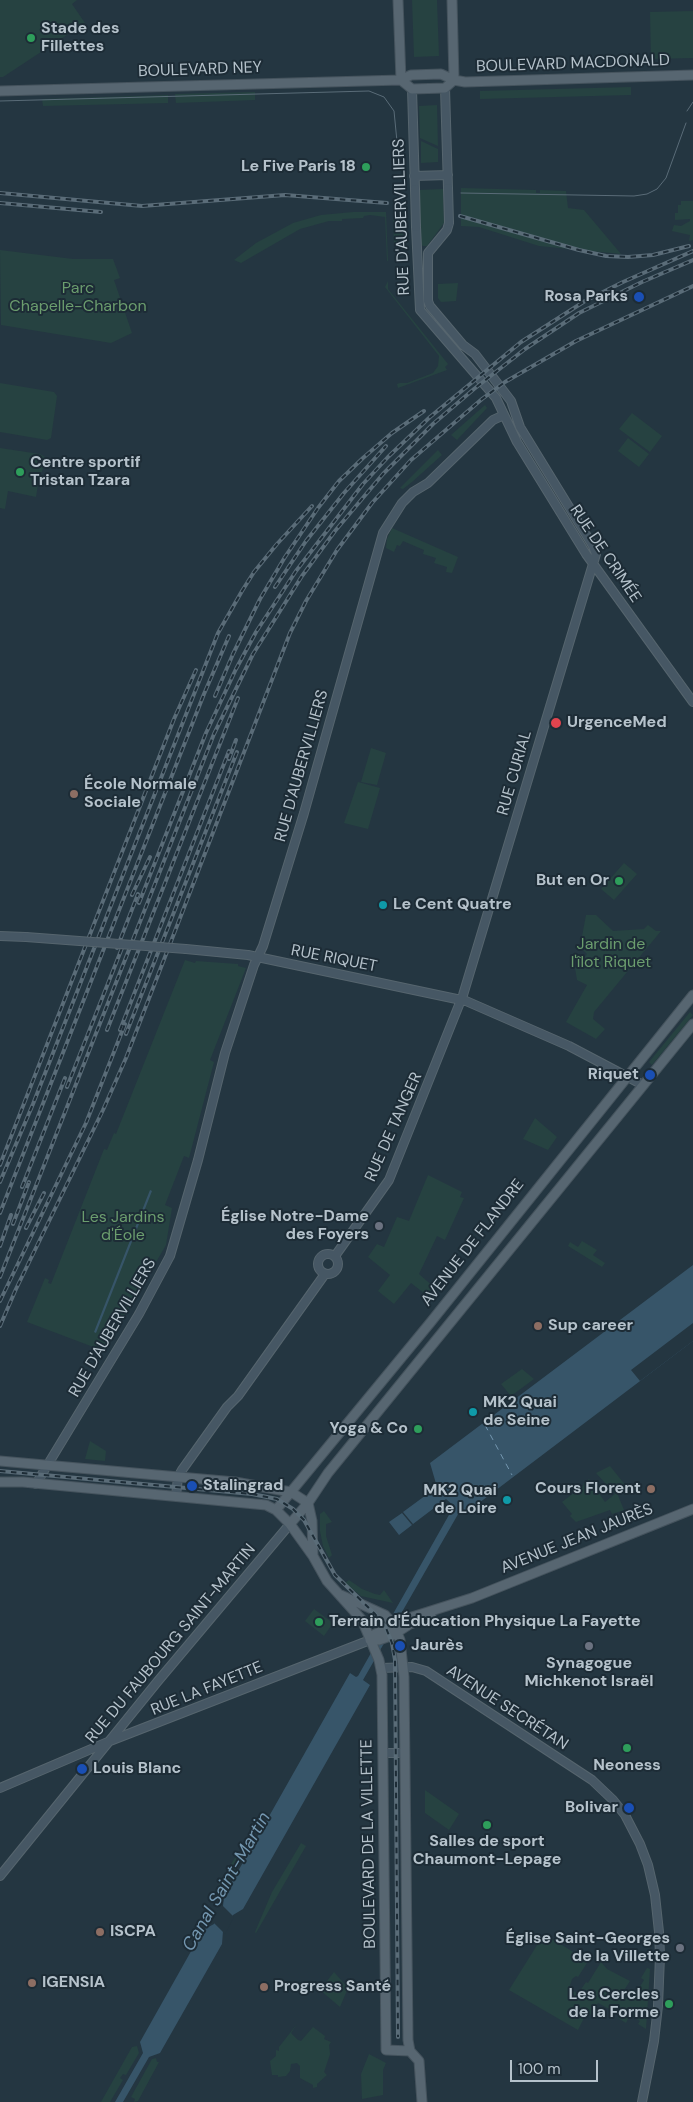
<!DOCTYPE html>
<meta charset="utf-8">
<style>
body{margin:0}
#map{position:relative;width:693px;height:2102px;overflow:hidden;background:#243641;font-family:"DM Sans",sans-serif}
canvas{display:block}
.scale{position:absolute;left:510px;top:2060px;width:88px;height:22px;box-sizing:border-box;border:2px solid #b5c2cb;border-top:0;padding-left:6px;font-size:15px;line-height:18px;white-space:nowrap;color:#b5c2cb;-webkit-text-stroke:4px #1d2c36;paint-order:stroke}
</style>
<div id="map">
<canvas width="693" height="2102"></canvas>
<div class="scale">100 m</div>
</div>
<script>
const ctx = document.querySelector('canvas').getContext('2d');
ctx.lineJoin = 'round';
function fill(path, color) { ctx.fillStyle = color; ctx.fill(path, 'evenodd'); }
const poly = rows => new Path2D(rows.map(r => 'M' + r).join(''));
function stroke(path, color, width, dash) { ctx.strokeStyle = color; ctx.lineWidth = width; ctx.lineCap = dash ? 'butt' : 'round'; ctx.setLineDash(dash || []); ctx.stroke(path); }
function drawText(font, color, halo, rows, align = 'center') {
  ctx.font = font + ' "DM Sans",sans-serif'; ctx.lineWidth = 4; ctx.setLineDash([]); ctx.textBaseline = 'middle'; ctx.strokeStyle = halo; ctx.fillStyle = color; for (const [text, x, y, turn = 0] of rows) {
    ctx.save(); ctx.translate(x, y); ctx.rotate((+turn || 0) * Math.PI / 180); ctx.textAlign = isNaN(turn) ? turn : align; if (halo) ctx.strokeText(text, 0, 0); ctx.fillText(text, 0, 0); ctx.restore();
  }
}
fill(poly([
 [0,0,77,0,72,4,85,23,3,77,0,77],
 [412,0,437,0,439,56,414,57],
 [693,11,693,58,651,59,650,12],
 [631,87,631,95,480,99,480,91],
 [255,92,255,100,176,103,175,94],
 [168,95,168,103,43,106,42,99],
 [437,105,438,146,420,138,419,106],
 [421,141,438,149,438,162,421,163],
 [461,188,536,190,536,193,540,193,540,190,566,191,568,208,584,210,621,254,539,246,479,227,461,226],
 [443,189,444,223,427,246,423,246,420,244,418,190],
 [681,201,693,201,693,240,689,241,690,235,672,231,674,225,681,226,690,221,690,219,675,220,675,213,678,213,678,205,681,205],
 [353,212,386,212,388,261,387,261,385,217,370,215,364,216,363,218,342,219,342,221,329,221,300,229,241,263,234,260,256,243,293,223,321,215],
 [402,214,403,244,394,244,393,215],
 [0,250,73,259,113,259,120,278,114,280,132,333,111,343,1,325],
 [388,281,388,289,448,364,445,367,447,370,398,388,397,384,400,383,407,383,433,373,438,366,439,356,385,287],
 [458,283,456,301,441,302,438,298,438,284],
 [0,383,54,392,57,396,51,438,47,440,0,432],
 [485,405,487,408,457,440,451,435],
 [632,413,662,436,650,452,619,429],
 [628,438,649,454,639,467,618,451],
 [0,448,40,454,45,457,42,472,40,472,36,497,8,491,5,509,0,508],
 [438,450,442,455,412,482,403,489,400,488],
 [392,528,458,557,452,573,446,572,447,567,434,563,436,558,423,554,424,550,403,541,400,546,397,545,394,552,386,548,387,539],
 [371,748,386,753,377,785,361,782],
 [358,782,380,788,368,829,344,823],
 [624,863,637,874,614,900,601,889],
 [586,915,596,915,613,931,644,929,648,925,656,931,661,931,594,1012,593,1019,605,1029,596,1039,566,1022,587,985,577,980,575,968,587,954,580,947],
 [185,960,195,963,196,961,238,964,238,966,246,968,210,1060,214,1062,189,1158,184,1156,165,1205,172,1208,166,1245,104,1351,27,1322,45,1278,49,1280,48,1283,51,1284,104,1149,107,1150,114,1133,116,1134],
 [690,1012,693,1015,652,1065,649,1062],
 [535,1118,557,1137,548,1150,523,1139],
 [428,1175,462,1192,460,1197,464,1198,445,1240,437,1236,419,1274,436,1289,429,1297,411,1283,394,1304,378,1291,390,1275,368,1257,377,1244,384,1247,397,1217,409,1221],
 [582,1241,597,1250,593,1255,605,1263,602,1267,568,1246,570,1242,578,1247],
 [522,1369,534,1379,511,1396,501,1384],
 [90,1441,106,1451,105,1461,85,1459],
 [610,1466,626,1486,617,1493,624,1510,612,1514,610,1510,576,1522,570,1516,572,1514,562,1502,584,1485,583,1484,589,1479,605,1502,615,1494,596,1473],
 [324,1511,332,1522,326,1524,326,1536,332,1555,329,1558,323,1546,320,1531,320,1514],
 [349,1580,362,1589,375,1594,380,1595,384,1590,393,1603,361,1596,345,1583],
 [314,1609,333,1623,324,1636,305,1621],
 [425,1790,459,1814,449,1830,425,1813],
 [301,1843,306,1846,256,1933,255,1932,272,1892],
 [236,1856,241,1859,221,1894,219,1901,215,1891],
 [544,1934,583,1958,582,1960,587,1963,578,1977,576,1976,572,1979,569,1988,578,1994,586,1982,588,1983,601,1962,607,1969,630,1981,621,1995,631,2001,644,1980,641,1978,647,1968,650,1969,646,2029,638,2024,640,2021,630,2015,626,2023,618,2018,619,2016,615,2012,598,2003,590,2015,588,2014,584,2018,578,2030,509,1990],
 [334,1972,348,1988,340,2007,320,1990],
 [297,2024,291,2033,298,2040,301,2041,313,2027,325,2036,324,2039,331,2042,329,2045,330,2054,324,2072,327,2075,317,2084,317,2087,313,2088,313,2085,300,2078,300,2066,297,2063,291,2064,290,2071,286,2076,278,2077,278,2075,272,2075,270,2061,276,2056,276,2050,279,2051,279,2047],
 [137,2046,139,2053,126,2075,123,2074,120,2078,123,2080,110,2102,101,2102,132,2047],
 [369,2054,386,2063,383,2070,383,2095,362,2099,361,2074],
 [156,2058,157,2062,159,2062,138,2101,134,2102,135,2099,131,2097,152,2059]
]), '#264241');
fill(poly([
 [150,1190,152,1191,96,1333,94,1332],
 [693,1265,693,1341,467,1512,461,1509,363,1680,370,1685,243,1909,233,1915,223,1931,222,1944,160,2053,149,2057,123,2102,115,2102,143,2053,140,2042,203,1930,214,1924,223,1906,224,1896,350,1673,356,1677,358,1676,454,1506,446,1499,413,1524,403,1512,437,1487,430,1463],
 [402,1513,412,1525,399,1535,389,1522]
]), '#375569');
fill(poly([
 [693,1323,693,1341,640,1381,631,1370],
 [221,1904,234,1917,225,1934,213,1922]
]), '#243641');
stroke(poly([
 [485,1425,512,1475]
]), '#7497b0', 1, [6, 5]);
const secondary = poly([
 [445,88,448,188],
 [412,89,415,189],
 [414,176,448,175],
 [416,227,420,310,496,398,517,442,586,554,693,702],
 [0,936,26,937],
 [186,949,248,955,466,1001,569,1046,643,1085],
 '318 1264a10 10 0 1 1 20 0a10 10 0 1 1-20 0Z',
 [335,1256,389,1180,463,995,596,554,593,546,520,427,511,401,475,354,463,345,430,306,428,301,428,253,447,230,449,223],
 [36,1484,139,1314,170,1256,198,1160,225,1053,254,965,263,946,304,813,383,533,402,503,413,492,428,483,493,420,504,415],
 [176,1496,178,1477,182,1470,227,1407,238,1396,325,1274],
 [381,1668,412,1667,426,1671,592,1780,613,1800,625,1815,640,1844,648,1865,655,1895,659,1932,660,1956,658,2006,654,2041,642,2102],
 [383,1753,405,1753],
 [0,1788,110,1741,370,1640],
 [0,1876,158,1681,290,1524]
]);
const primary = poly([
 [398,0,401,80],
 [452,0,454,80],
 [401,80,412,89,445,88,454,80],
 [0,91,401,80,411,75,441,74,454,80,465,82,693,75],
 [0,1461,235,1482,291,1492,308,1503],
 [0,1482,23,1482,266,1505,276,1510,290,1524,313,1556,327,1581,362,1620,379,1660,382,1675,386,2050,410,2051,419,2061,422,2102],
 [308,1503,312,1521,313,1556],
 [276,1510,430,1323,693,995],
 [290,1524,308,1503,328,1473,693,1024],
 [341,1595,385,1615,394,1625,400,1640,404,1677,408,2040,410,2051],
 [370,1640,375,1634,412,1617,472,1598,693,1509],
 [370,1640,379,1640,393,1635,410,1624,431,1616]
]);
stroke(secondary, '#56656e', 10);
stroke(primary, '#45535d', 11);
stroke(secondary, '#465764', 8);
stroke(primary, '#576671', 9);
stroke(poly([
 [0,101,369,91,384,97,394,111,399,162],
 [687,111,693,102],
 [461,193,634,196,647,194,657,189,666,178,686,123]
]), '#5a6c78', 1);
const rail = poly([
 [0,193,142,206,285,195,387,203],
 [0,203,101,212],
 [460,216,579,250,606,256,628,257,653,255,689,246],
 [275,587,306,541,344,493,386,446],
 [215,696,233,654,260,599,285,557,318,508,339,481,363,458,392,433,424,411],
 [229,759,236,740],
 [132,895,150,857],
 [139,903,206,733,236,669,256,632,296,571,363,484,388,457,430,417,521,342,585,301,623,282,693,251],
 [117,948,138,894],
 [107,1030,238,698],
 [120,1030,229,751],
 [126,1034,237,752],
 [67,1087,124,943],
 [0,1165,174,719,196,670],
 [0,1182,33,1104,218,633,242,591,254,572,277,544,312,506],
 [22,1187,65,1078],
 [0,1213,204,694,229,636],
 [13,1224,29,1182],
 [26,1228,44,1193],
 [0,1246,11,1215],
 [0,1277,214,734,253,654,302,576,335,531,383,474,433,424,474,389,525,349,579,313,642,282,693,260],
 [0,1301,86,1123,125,1024],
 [0,1326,16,1289,103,1110,126,1058,290,633,306,601,337,550,372,503,411,460,482,399,505,382,576,341,693,286],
 [0,1471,252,1494,277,1499,293,1509,304,1520,335,1575,375,1614,386,1628,392,1643,395,1660,398,2037]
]);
stroke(rail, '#5a6c78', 4);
stroke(rail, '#1d2c36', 2, [5.5]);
const secondaryBridge = poly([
 [448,188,449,223],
 [415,189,416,227],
 [26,937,186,949]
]);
stroke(secondaryBridge, '#56656e', 10, []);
stroke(secondaryBridge, '#465764', 8);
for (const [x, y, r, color] of [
 [31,38,5,"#2e9e5b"],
 [366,167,5,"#2e9e5b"],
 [639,297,6,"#1a4fb4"],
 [20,472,5,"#2e9e5b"],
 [556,723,6,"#e0444e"],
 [74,794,5,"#8d6e63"],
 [619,881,5,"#2e9e5b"],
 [383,905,5,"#0f9aa8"],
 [650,1075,6,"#1a4fb4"],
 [379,1226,5,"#6b7280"],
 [538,1326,5,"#8d6e63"],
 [473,1412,5,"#0f9aa8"],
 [418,1429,5,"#2e9e5b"],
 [192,1486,6,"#1a4fb4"],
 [651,1489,5,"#8d6e63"],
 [507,1500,5,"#0f9aa8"],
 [319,1622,5,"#2e9e5b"],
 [400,1646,6,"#1a4fb4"],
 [589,1646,5,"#6b7280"],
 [627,1748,5,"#2e9e5b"],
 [82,1769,6,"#1a4fb4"],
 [629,1808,6,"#1a4fb4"],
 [487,1825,5,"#2e9e5b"],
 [100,1932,5,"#8d6e63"],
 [680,1948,5,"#6b7280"],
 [32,1983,5,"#8d6e63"],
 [264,1987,5,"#8d6e63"],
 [669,2004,5,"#2e9e5b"]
]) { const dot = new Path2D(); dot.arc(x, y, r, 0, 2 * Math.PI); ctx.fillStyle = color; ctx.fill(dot); stroke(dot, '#1d2c36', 2); }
drawText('bold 16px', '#b5c2cb', '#1d2c36', [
 ["Stade des",41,29],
 ["Fillettes",41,47],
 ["Le Five Paris 18",356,167,"right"],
 ["Rosa Parks",628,297,"right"],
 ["Centre sportif",30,463],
 ["Tristan Tzara",30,481],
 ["UrgenceMed",567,723],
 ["École Normale",84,785],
 ["Sociale",84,803],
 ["But en Or",609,881,"right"],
 ["Le Cent Quatre",393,905],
 ["Riquet",639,1075,"right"],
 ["Église Notre-Dame",369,1217,"right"],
 ["des Foyers",369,1235,"right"],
 ["Sup career",548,1326],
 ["MK2 Quai",483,1403],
 ["de Seine",483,1421],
 ["Yoga & Co",408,1429,"right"],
 ["Stalingrad",203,1486],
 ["Cours Florent",641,1489,"right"],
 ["MK2 Quai",497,1491,"right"],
 ["de Loire",497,1509,"right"],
 ["Terrain d'Éducation Physique La Fayette",329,1622],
 ["Jaurès",411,1646],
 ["Synagogue",589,1664,"center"],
 ["Michkenot Israël",589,1682,"center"],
 ["Neoness",627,1766,"center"],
 ["Louis Blanc",93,1769],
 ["Bolivar",618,1808,"right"],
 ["Salles de sport",487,1842,"center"],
 ["Chaumont-Lepage",487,1860,"center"],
 ["ISCPA",110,1932],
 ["Église Saint-Georges",670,1939,"right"],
 ["de la Villette",670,1957,"right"],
 ["IGENSIA",42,1983],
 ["Progress Santé",274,1987],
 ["Les Cercles",659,1995,"right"],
 ["de la Forme",659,2013,"right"]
], 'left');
drawText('16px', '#b5c2cb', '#1d2c36', [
 ["BOULEVARD MACDONALD",573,64,-2],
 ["BOULEVARD NEY",200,70,-2],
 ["RUE D'AUBERVILLIERS",402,217,-92],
 ["RUE DE CRIMÉE",605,554,56],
 ["RUE D'AUBERVILLIERS",302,766,-74],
 ["RUE CURIAL",515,773,-74],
 ["RUE RIQUET",334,959,11],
 ["RUE DE TANGER",394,1127,-66],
 ["AVENUE DE FLANDRE",473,1243,-52],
 ["RUE D'AUBERVILLIERS",113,1328,-60],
 ["AVENUE JEAN JAURÈS",577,1539,-22],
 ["RUE DU FAUBOURG SAINT-MARTIN",171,1644,-50],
 ["RUE LA FAYETTE",207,1689,-22],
 ["AVENUE SECRÉTAN",507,1708,33],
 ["BOULEVARD DE LA VILLETTE",369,1844,-91]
]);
drawText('16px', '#6b9d6e', '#1d2c36', [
 ["Parc",78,289],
 ["Chapelle-Charbon",78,307],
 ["Jardin de",611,945],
 ["l'îlot Riquet",611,963],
 ["Les Jardins",123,1218],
 ["d'Éole",123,1236]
]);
drawText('italic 18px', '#7497b0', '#1d2c36', [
 ["Canal Saint-Martin",227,1882,-60]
]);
</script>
